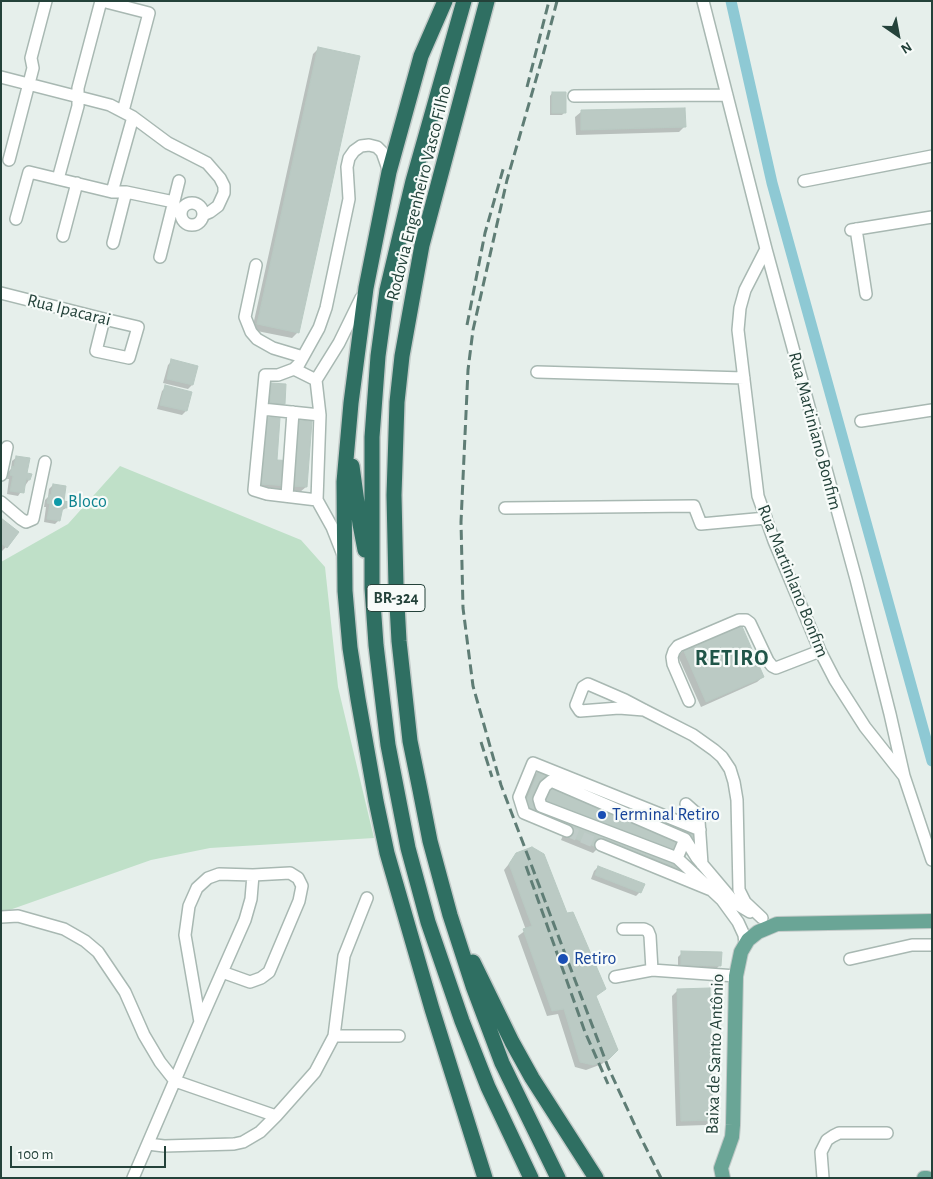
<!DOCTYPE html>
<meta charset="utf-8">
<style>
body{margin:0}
#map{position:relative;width:933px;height:1179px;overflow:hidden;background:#e6efeb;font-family:"Alegreya Sans",sans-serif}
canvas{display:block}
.frame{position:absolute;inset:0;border:2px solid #24423a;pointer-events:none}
.north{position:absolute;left:873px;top:10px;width:50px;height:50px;-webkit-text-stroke:4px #f7fbf9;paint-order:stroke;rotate:147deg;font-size:14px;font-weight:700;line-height:20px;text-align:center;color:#24423a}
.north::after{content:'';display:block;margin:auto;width:18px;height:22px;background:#24423a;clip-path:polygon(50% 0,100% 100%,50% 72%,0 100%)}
.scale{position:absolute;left:10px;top:1146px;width:156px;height:22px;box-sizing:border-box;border:2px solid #24423a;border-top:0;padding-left:6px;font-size:15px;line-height:18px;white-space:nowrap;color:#24423a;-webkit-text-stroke:4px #f7fbf9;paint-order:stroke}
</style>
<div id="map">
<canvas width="933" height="1179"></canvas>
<div class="frame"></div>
<div class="north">N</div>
<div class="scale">100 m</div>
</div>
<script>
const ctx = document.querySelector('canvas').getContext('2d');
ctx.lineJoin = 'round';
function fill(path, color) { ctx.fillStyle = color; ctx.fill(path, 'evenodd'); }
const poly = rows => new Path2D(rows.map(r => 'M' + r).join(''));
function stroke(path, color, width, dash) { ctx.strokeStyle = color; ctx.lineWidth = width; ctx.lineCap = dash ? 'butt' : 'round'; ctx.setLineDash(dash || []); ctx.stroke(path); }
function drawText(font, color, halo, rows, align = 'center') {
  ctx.font = font + ' "Alegreya Sans",sans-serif'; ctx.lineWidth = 4.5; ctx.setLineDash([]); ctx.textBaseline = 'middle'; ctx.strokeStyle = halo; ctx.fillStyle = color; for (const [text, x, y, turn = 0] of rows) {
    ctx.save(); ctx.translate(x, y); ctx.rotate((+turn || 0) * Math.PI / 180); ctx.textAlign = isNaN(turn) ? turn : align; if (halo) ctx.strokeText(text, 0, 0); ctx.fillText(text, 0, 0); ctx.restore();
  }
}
fill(poly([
 [120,466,301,540,325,567,338,687,374,838,210,848,151,860,1,913,1,562,68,524]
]), '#bfe0c8');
fill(poly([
 [318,49,298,332,292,338,252,330,313,54],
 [552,93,564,113,562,115,550,115,550,96],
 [581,112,684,127,679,132,576,135,575,117],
 [172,361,192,385,188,389,163,383,168,365],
 [271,384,284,404,281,406,268,405,269,386],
 [166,387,186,411,182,415,157,409,162,391],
 [17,457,29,480,18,496,7,494,9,479,7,479,8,472,11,469,12,461],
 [275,461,306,487,300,492,254,489],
 [53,485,66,508,61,511,59,520,55,524,44,522,46,507,44,507,45,500,48,497,49,489],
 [1,519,6,547,2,551,1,550],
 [684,650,763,677,757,682,701,707,678,656],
 [540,769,679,868,674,874,598,848,593,853,561,840,565,831,519,811,535,775],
 [517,854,566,915,604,988,595,997,616,1050,602,1064,586,1070,575,1067,558,1014,547,1016,518,936,526,930,504,870],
 [598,867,640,892,636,896,591,879,594,871],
 [682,953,720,965,716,969,678,969,678,957],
 [678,990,712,1119,706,1125,676,1126,672,996]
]), '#0003');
stroke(poly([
 [731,1,772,183,932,761]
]), '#8ec9d4', 11);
const building = poly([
 [318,47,360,56,299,333,257,324,318,47],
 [552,92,566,92,566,113,552,113,552,92],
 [685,108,686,127,581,130,581,110,685,108],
 [171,359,198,366,193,385,167,379,171,359],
 [271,383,286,384,285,404,270,403,271,383],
 [165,385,192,392,187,411,160,405,165,385],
 [264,417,280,418,277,460,294,461,297,420,312,421,307,487,259,484,264,417],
 [16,456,30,458,27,473,32,474,30,480,26,479,24,493,10,491,13,476,10,475,12,466,14,467,16,456],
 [53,484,66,486,64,501,69,502,67,508,63,507,60,521,47,519,50,504,47,503,49,495,51,495,53,484],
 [1,518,19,532,7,548,1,543,1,518],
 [741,624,764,677,706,702,683,649,741,624],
 [540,768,696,831,680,869,604,839,599,848,566,835,569,825,524,806,540,768],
 [532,847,544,854,567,913,573,912,606,989,596,996,618,1050,609,1059,593,1065,580,1062,564,1009,552,1011,523,929,532,926,509,864,516,853,532,847],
 [598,866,645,884,641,893,595,875,598,866],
 [681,951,722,952,721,966,681,965,681,951],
 [710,988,713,1120,681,1121,677,989,710,988]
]);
fill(building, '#bbcac4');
stroke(building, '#b8c9c2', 1);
stroke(poly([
 [567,831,601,845]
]), '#bfccc8', 11, [11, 5.5]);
const minor = poly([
 [102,1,149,13,123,111],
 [703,1,766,249,856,579,890,714,904,776,932,860],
 [1,77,110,105,133,117,168,143,207,163,220,178,224,186,224,193,218,206,210,212,203,215],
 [574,96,727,95],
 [9,160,33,68,31,58,46,1],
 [58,179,78,106,78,88,101,1],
 [804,181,932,156],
 [112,192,133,117],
 '181 214a11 11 0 1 1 22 0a11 11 0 1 1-22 0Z',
 [16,219,29,172,112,192,126,192,174,202],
 [856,229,866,294],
 [851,230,932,217],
 [63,236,77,183],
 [113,243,126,192],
 [766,249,745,290,740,308,738,330,758,496,774,541,820,651,835,680,865,727,903,775],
 [160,257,179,181],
 [256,265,245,317,251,332,257,339,273,348,303,357],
 [1,293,104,319,138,327,129,358,96,351,104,319],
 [294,369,316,380],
 [537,372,744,378],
 [262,409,320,415],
 [861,421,932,410],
 [1,475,7,447],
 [287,496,293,412],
 [317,500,267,494,254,490,265,375,278,375,294,369,299,364,319,328,326,308,349,199,347,167,349,158,354,151,361,146,369,145,377,147,382,152,389,172],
 [1,502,21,519,26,522,33,519,45,462],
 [505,508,694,506,701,524,766,518],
 [343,555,332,527,317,500,320,415,316,380,339,343,361,298],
 [689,701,673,664,672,657,674,651,678,646,739,620,746,620,750,623,768,661,772,666,776,668,820,651],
 [644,710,619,708,580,711,576,705,583,687,588,684,625,700,644,710,693,735,714,750,722,757,730,769,734,782,737,800,739,890,745,902,762,918],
 [551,781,685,839,677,858,541,806,539,799,545,786,551,781],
 [686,804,695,812,699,821,702,864],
 [567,831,524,813,519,797,533,763,700,830],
 [685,839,697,858,735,903,750,912],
 [601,845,711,890],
 [677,858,722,900,738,922,744,935,745,944],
 [1,917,18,916,64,929,85,941,98,952,125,992,144,1035,160,1062,175,1081,276,1116,315,1072,334,1036,344,956,367,898],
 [623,929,644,929,648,931,650,936,652,970],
 [850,959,912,945,932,945],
 [615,977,652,970,736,976],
 [200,1022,185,935,189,906,197,888,208,878,219,874,253,875],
 [334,1036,399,1036],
 [148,1144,164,1146,234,1144,243,1142,260,1132,276,1116],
 [133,1178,200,1022,245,920,251,899,253,875,290,873,298,878,302,886,299,901,269,972,261,978,250,982,222,972],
 [823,1178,821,1152,827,1140,833,1136,839,1133,887,1133]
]);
const major = poly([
 [723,1178,721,1168,732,1137,733,1125,736,976,741,952,748,940,758,932,777,924,932,921],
 [924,1178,927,1178]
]);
const highway = poly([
 [445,1,421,56,389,172,366,288,351,403,344,482,345,591,350,648,358,699,376,801,387,853,432,1009,485,1178],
 [464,1,413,181,387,290,378,356,372,437,372,588,376,645,388,745,408,848,421,896,428,922,462,1021,488,1087,531,1178],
 [487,1,422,245,402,356,397,402,394,495,396,586,399,641,410,741,420,790,430,841,450,915,473,986,502,1063,558,1178],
 [352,466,360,524,365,550],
 [473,962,512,1042,532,1078,596,1178]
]);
stroke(minor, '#a8b8b2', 14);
stroke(major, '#c2cac8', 16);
stroke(highway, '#c2cac8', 18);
stroke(minor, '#fff', 11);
stroke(major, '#6aa596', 14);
stroke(highway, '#2f6f62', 15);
stroke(poly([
 [557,1,543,55,507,180,473,330,468,370,461,522,463,608,473,686,501,785,608,1067,638,1132,661,1178],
 [527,87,549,1],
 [467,325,485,233,504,166],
 [481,742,492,777],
 [526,866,585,1032,608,1084]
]), '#5f7d75', 3, [10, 5]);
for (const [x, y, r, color] of [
 [58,502,5,"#0f9aa8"],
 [602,815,5,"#1a4fb4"],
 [563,959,6,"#1a4fb4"]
]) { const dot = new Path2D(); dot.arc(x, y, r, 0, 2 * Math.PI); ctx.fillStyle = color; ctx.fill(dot); stroke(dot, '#f7fbf9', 2); }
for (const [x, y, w] of [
 [396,598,58]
]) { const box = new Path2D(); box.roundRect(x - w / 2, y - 13.5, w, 27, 4); ctx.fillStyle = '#f7fbf9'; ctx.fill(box); stroke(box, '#24423a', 1); }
drawText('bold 16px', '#24423a', null, [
 ["BR-324",396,598]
]);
drawText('18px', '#24423a', '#f7fbf9', [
 ["Rodovia Engenheiro Vasco Filho",419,193,-76],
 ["Rua Ipacarai",69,310,14],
 ["Rua Martiniano Bonfim",815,431,75],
 ["Rua Martinlano Bonfim",793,581,68],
 ["Baixa de Santo Antônio",715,1054,-88]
]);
drawText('18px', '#0d838f', '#f7fbf9', [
 ["Bloco",68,502]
], 'left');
drawText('18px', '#164399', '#f7fbf9', [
 ["Terminal Retiro",612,815],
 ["Retiro",574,959]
], 'left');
ctx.letterSpacing = '1px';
drawText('bold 22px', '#1f5548', '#f7fbf9', [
 ["RETIRO",732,658]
]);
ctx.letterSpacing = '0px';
</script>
